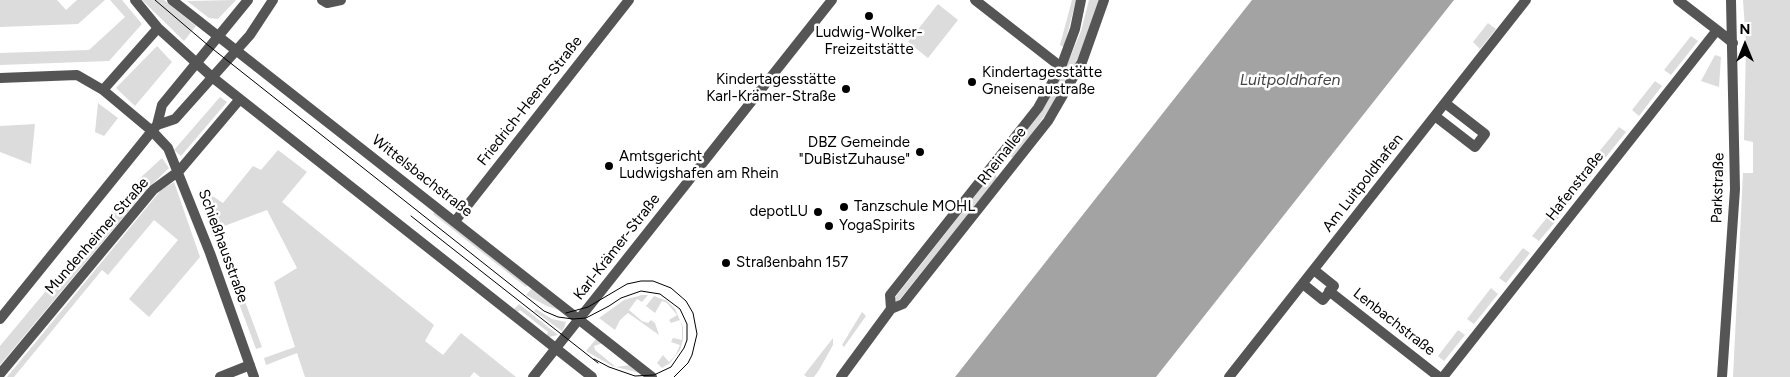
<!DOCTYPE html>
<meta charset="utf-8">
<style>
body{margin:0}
#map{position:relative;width:1790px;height:377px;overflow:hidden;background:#fff;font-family:Figtree,sans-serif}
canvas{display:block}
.north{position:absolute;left:1720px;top:20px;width:50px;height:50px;-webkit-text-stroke:4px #fff;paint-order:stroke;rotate:0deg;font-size:14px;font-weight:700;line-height:20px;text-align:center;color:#000}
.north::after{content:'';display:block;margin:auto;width:18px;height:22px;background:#000;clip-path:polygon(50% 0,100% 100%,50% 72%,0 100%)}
</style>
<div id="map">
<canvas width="1790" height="377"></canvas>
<div class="north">N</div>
</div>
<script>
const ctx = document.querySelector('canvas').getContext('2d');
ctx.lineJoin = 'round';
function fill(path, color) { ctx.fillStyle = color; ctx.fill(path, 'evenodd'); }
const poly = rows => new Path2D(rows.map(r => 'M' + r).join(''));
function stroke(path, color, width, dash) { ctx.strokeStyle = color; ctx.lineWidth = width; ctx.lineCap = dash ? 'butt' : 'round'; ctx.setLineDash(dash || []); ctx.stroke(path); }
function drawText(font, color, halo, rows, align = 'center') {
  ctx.font = font + ' Figtree,sans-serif'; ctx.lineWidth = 5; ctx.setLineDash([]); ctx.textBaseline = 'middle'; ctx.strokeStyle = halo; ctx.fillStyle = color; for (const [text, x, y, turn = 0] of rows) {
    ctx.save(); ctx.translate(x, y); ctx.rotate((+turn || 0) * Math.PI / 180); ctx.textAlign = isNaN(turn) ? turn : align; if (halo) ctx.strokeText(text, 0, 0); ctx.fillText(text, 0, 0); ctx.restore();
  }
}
fill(poly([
 [0,0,57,0,66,10,77,0,105,0,78,24,0,27],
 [110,0,122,0,142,24,109,61,0,65,0,53,89,50,125,17],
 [142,0,164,0,196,26,184,41],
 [236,0,218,19,209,18,187,1],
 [1072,0,1076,0,1064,47,1060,45],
 [1089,0,1099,0,1086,41,1075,65,1050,108,1014,159,1009,155,1044,106,1067,65,1081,31],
 [1743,0,1790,0,1790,377,1733,377,1743,173,1753,173,1753,142,1744,140,1746,43],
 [938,4,958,20,928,58,908,42],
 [1488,23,1496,29,1480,49,1473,42],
 [1691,36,1698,41,1671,75,1664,70],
 [157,46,172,62,135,106,116,88],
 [1715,55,1721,57,1719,87,1701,81],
 [1655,81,1662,86,1639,116,1632,110],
 [220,97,227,102,181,156,174,150],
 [98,103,118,118,104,136,95,132],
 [35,124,31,164,0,152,0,126],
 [1619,127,1626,132,1605,158,1598,153],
 [278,150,307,172,282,202,434,325,425,341,443,355,461,333,516,377,480,377,474,372,470,377,305,377,297,353,266,365,264,358,295,347,274,282,297,268,267,210,219,228,236,275,230,277,198,190,202,189,223,203,253,166,261,170],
 [162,158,169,168,144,192,0,365,0,346,140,178],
 [1590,164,1597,169,1572,200,1565,195],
 [992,174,996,175,997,178,896,304,894,299],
 [174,182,200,257,149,317,129,299,178,240,154,220,108,275,102,270,14,377,7,377,161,190],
 [1554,209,1561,215,1539,241,1532,236],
 [436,210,529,283,526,287,433,214],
 [1523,248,1530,253,1506,283,1499,278],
 [532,288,559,310,547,306,526,295],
 [1491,288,1498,294,1474,324,1467,319],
 [642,295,648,295,642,302,637,299,629,310,642,321,648,323,651,320,655,323,659,335,628,313,620,320,615,330,599,318,624,300],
 [243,296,262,347,256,349,237,298],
 [654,296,667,301,675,309,683,327,683,340,680,350,670,363,662,368,657,363,663,355,669,362,675,356,680,345,671,342,673,338,682,340,682,327,680,320,671,323,669,320,677,315,667,303,662,301,655,313,646,306],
 [519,304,558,335,549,337,546,336,548,332,520,310,516,313,513,310],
 [536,309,552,319,566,322,564,328,562,331,534,311],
 [862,312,866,316,844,347,842,345],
 [1458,330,1465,335,1444,361,1438,356],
 [833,338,833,345,819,370,814,377,807,377,804,375],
 [596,339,603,343,594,346,595,350,616,367,630,365,640,373,612,366,586,351]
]), '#dcdcdc');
fill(poly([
 [1252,0,1454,0,1156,377,955,377]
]), '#a3a3a3');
stroke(poly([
 [135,0,158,28,212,77,592,377],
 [172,0,652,377],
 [322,0,327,3,341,0],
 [975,0,1061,67],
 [1678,0,1717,30],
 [0,78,77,75,103,90,152,131,168,148,210,253,254,377],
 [103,90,158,28],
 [1435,116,1475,147,1485,134,1445,103],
 [456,220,629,0],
 [1303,284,1323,300,1334,286,1314,270],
 [1329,291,1439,377],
 [0,374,153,190,179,171,240,99],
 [220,377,250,365],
 [533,377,832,0],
 [1229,377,1526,0],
 [1443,377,1717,30,1733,43],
 [1722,377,1735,189,1731,0]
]), '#555', 10);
stroke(poly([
 [157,125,162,105,248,0],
 [891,309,890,295,1038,108,1061,67,1075,29,1081,0],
 [0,319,152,131,157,125,175,119,250,35,273,0],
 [841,377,891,309,903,304,1048,121,1082,62,1104,0]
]), '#555', 10);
stroke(poly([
 [155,0,209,46,544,311,558,317,573,319,586,318,609,306,621,298,641,291,660,294,680,309,687,324,687,340,684,348,671,367,654,375,635,376,609,367,594,359],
 [411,216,598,363],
 [566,313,588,307,627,284,641,281,653,281,671,288,686,301,693,313,697,334,692,355,688,363,674,377]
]), '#000', 1);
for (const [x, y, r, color] of [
 [869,16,5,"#000"],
 [972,82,5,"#000"],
 [846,89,5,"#000"],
 [920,152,5,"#000"],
 [609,166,5,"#000"],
 [844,207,5,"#000"],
 [818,212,5,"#000"],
 [829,226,5,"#000"],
 [726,263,5,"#000"]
]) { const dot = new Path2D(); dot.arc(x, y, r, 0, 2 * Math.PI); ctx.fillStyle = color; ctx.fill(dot); stroke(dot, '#fff', 2); }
drawText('15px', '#000', '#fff', [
 ["Ludwig-Wolker-",869,33,"center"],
 ["Freizeitstätte",869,50,"center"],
 ["Kindertagesstätte",982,73],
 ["Gneisenaustraße",982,90],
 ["Kindertagesstätte",836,80,"right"],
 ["Karl-Krämer-Straße",836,97,"right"],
 ["DBZ Gemeinde",910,143,"right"],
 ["\"DuBistZuhause\"",910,160,"right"],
 ["Amtsgericht",619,157],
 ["Ludwigshafen am Rhein",619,174],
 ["Tanzschule MOHL",854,207],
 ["depotLU",808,212,"right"],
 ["YogaSpirits",839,226],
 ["Straßenbahn 157",736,263]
], 'left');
drawText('15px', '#000', '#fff', [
 ["Friedrich-Heene-Straße",530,101,-52],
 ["Rheinallee",1002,156,-52],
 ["Wittelsbachstraße",422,176,38],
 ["Am Luitpoldhafen",1363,183,-52],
 ["Hafenstraße",1575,186,-52],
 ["Parkstraße",1718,188,-88],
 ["Mundenheimer Straße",97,236,-49],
 ["Schießhausstraße",223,246,70],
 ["Karl-Krämer-Straße",617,247,-52],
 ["Lenbachstraße",1394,322,38]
]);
drawText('italic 16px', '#444', '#fff', [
 ["Luitpoldhafen",1290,80]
]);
</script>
